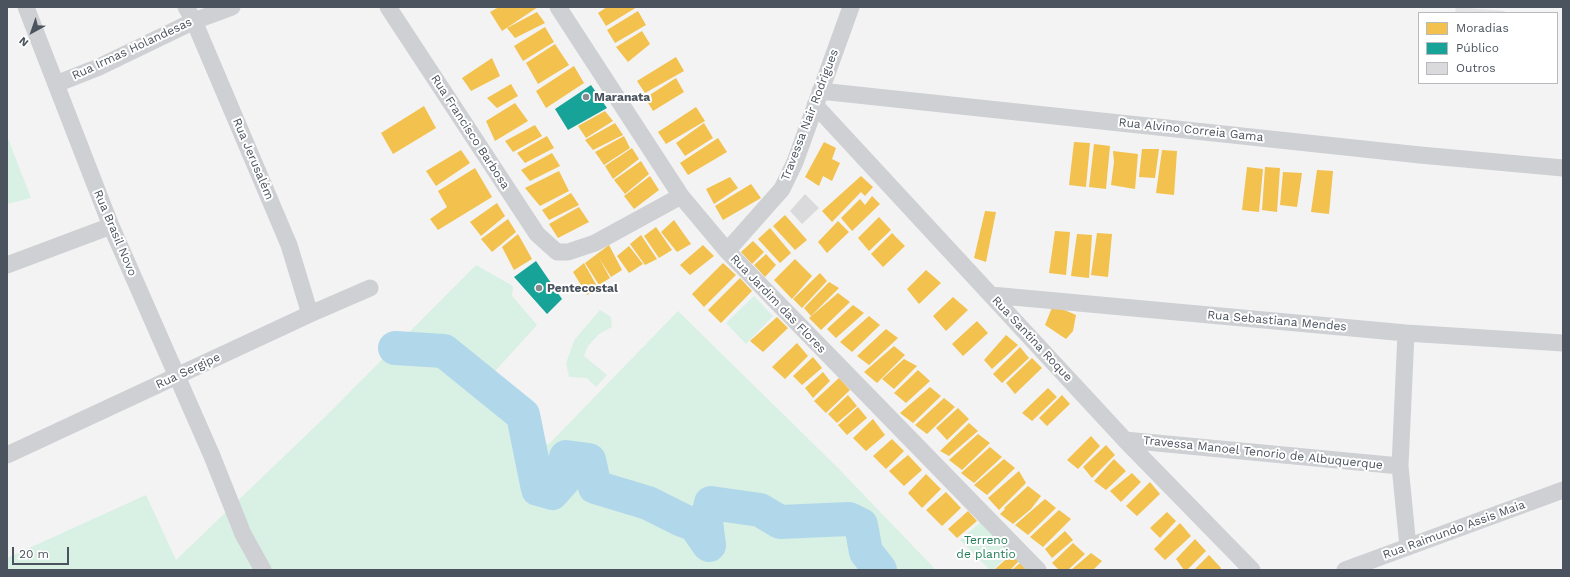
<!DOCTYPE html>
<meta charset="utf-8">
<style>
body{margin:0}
#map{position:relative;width:1570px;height:577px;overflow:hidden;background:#f3f3f3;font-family:"Work Sans",sans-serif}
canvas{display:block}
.frame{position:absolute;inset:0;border:8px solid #4b535e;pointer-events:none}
.legend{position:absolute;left:1418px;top:12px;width:140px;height:72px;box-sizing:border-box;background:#fff;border:1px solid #b7babf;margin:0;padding:5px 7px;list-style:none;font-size:12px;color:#4b535e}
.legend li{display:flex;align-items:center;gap:8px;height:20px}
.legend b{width:20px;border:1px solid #b7babf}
.north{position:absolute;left:12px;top:12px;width:40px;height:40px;-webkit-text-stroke:3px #fff;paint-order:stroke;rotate:220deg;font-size:11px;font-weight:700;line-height:16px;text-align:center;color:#4b535e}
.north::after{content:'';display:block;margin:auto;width:14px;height:18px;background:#4b535e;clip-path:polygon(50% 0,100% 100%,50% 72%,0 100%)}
.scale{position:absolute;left:12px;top:547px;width:57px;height:18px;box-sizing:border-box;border:2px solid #4b535e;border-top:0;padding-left:5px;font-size:12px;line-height:14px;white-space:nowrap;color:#4b535e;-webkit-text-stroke:3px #fff;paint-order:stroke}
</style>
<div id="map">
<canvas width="1570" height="577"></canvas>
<div class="frame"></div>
<ul class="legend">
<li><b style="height:11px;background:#f2c14e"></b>Moradias</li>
<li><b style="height:11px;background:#17a398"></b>Público</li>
<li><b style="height:11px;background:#dadadc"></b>Outros</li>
</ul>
<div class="north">N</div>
<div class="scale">20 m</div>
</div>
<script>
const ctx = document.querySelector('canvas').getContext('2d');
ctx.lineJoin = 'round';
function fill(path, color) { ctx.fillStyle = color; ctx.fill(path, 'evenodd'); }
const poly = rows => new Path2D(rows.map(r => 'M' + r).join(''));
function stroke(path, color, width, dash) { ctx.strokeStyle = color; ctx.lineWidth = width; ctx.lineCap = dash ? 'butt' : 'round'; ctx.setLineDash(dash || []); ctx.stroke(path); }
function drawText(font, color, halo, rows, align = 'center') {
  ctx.font = font + ' "Work Sans",sans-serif'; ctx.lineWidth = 4; ctx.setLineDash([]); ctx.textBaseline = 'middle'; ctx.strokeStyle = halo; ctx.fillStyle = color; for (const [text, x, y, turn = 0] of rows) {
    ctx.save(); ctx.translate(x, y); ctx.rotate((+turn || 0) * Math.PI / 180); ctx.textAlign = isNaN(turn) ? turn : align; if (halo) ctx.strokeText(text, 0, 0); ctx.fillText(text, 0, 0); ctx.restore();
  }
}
fill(poly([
 [1456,7,1505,11,1504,13,1455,13]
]), '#e5e4e4');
fill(poly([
 [7,136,31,198,7,204],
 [476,265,513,286,512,296,537,325,488,379,548,445,678,311,838,468,936,570,7,570,7,558,146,495,176,560,325,417],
 [754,296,773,316,746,344,726,323],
 [600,310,611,317,612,327,599,334,588,346,584,356,607,375,596,387,587,378,569,377,566,363,575,339],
 [981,522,1011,553,993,570,990,570,960,540]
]), '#d9f0e4');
fill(poly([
 [499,7,538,7,502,31,490,12],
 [607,7,637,7,606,26,598,13],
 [638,11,646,25,615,43,607,30],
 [537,12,545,23,515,38,507,28],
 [545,27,554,42,523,61,514,46],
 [642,31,650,44,628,62,616,47],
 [555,44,569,65,538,84,526,63],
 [676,57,684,71,645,93,637,81],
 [492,58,500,76,471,91,462,78],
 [574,66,584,83,546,108,536,91],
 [676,78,684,92,653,111,645,98],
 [511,84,518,96,497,108,487,98],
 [515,103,528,121,495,141,486,121],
 [424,106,436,128,393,154,381,133],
 [696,107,705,121,666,144,658,132],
 [605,111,613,121,586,138,578,126],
 [615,123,623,135,593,150,585,140],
 [704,123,713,138,685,156,676,143],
 [535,125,542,136,513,152,505,141],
 [547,136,554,148,525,163,517,153],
 [624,136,630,148,604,165,595,152],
 [718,138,727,152,688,175,680,163],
 [824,142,836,148,832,159,840,163,832,181,823,176,819,186,805,177],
 [1074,142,1090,143,1086,187,1069,185],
 [1094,144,1110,146,1106,189,1089,187],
 [632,148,639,159,613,179,605,166],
 [1142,149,1159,149,1155,178,1139,177],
 [461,150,470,163,436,186,426,171],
 [1162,150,1177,151,1174,195,1156,193],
 [1113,151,1138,154,1135,189,1111,185,1114,162],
 [552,153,560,166,530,181,521,170],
 [641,161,649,174,625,194,614,180],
 [1247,167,1263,169,1259,212,1242,210],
 [1265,167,1280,168,1277,212,1262,210],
 [475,168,492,197,438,230,430,219,447,207,438,191],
 [1317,170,1333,171,1329,214,1311,212],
 [559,171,569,191,540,206,525,188],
 [1283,172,1302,173,1297,207,1280,205],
 [650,176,659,190,634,209,624,196],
 [861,176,873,187,865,196,861,192,832,222,822,211],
 [730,177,738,188,714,204,706,189],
 [751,184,761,198,723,220,715,206],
 [571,193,579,205,549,220,542,210],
 [872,196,880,204,852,231,841,218,860,199,865,205],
 [497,203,505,216,481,236,470,222],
 [579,207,589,222,558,238,549,224],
 [985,211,996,212,986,262,974,258],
 [785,215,807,240,795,250,773,226],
 [879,217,891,230,869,251,858,238],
 [508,219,516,232,492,252,481,239],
 [674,220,691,244,677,252,661,232],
 [838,221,849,232,827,253,818,242],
 [656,227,672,250,659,258,644,236],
 [770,228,791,253,780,263,758,239],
 [1055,231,1070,232,1066,275,1049,273],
 [892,233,905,246,883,267,871,254],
 [1097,233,1112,234,1108,277,1091,275],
 [518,234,532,259,514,270,502,247],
 [1077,234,1092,235,1089,278,1071,276],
 [641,235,657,259,645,265,630,244],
 [753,241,764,252,752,264,741,252],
 [609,245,622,270,611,277,599,258,610,278,599,285,585,263],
 [703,245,714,256,690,275,680,265],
 [629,246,643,264,629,273,617,256],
 [766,254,776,265,765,277,754,265],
 [795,259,812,276,792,299,774,280],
 [584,263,598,288,587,295,573,272],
 [723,263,736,275,704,307,692,294],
 [926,270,941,283,919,304,907,289],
 [820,273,827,281,802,308,793,299],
 [740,278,752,291,721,323,708,310],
 [829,282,839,288,811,316,804,308],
 [838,293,850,302,821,330,809,318],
 [953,297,968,310,946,331,933,316],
 [853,305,864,313,836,338,827,329],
 [1053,305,1076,315,1073,331,1066,339,1045,325],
 [869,316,880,325,852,352,840,342],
 [777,317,788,328,763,352,750,341],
 [977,321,988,333,963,356,952,344],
 [886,329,898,338,869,365,857,356],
 [1006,335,1018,345,992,369,984,360],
 [797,343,808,356,785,379,772,367],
 [894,346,905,355,877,383,864,372],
 [1020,347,1029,358,1002,383,993,374],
 [813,357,822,368,802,385,793,376],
 [1032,358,1042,368,1015,394,1006,383],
 [904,359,917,366,894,389,882,379],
 [918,370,930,381,906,403,894,393],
 [823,372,830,381,813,398,805,388],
 [839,378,850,390,826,413,814,401],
 [930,387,941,396,913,423,900,413],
 [1048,388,1057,397,1032,421,1022,413],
 [848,395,857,406,837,423,828,414],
 [1062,395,1070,404,1047,426,1039,418],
 [944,398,955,407,927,434,915,425],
 [858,407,867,418,847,435,838,425],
 [958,408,969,419,947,440,936,428],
 [873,419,885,435,866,451,853,438],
 [969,423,978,431,949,456,940,451],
 [978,434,990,443,962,470,949,460],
 [1091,436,1100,446,1078,469,1067,460],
 [892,439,904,451,886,469,873,456],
 [1106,445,1115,455,1092,478,1083,467],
 [990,447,1002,457,974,483,961,473],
 [908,455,922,470,904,486,889,471],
 [1004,459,1015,468,987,495,974,485],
 [1114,459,1126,471,1106,490,1094,481],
 [1019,471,1026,483,999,510,988,498],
 [1132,473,1141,482,1121,502,1110,491],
 [926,474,941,489,922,508,908,493],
 [1150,482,1160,494,1137,516,1126,506],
 [1028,486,1041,496,1031,509,1013,524,1000,514,1005,509,1004,508],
 [946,492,961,508,942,526,926,510],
 [1045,499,1056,508,1028,535,1015,525],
 [1059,510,1071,519,1043,547,1030,537],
 [968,511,977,521,957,538,948,529],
 [1167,512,1176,521,1160,538,1150,528],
 [1180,523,1191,536,1165,560,1154,549],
 [1065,531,1073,540,1052,558,1045,549],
 [1195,539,1206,551,1187,570,1184,570,1176,559],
 [1073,543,1085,554,1068,570,1059,570,1052,563],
 [1091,553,1102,561,1093,570,1071,570],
 [1012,554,1019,561,1010,570,994,570],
 [1209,555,1221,568,1220,570,1194,570],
 [1020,563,1027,570,1012,570]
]), '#f2c14e');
fill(poly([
 [591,85,607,108,568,130,555,109],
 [536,261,562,299,547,314,514,277]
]), '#17a398');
stroke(poly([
 [395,348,444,351,523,415,538,489,552,493,567,476,566,457,589,460,595,487,648,503,682,520,695,525,709,545,706,522,711,503,760,510,780,522,849,519,861,525,866,552,880,570]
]), '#b1d8ea', 34);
fill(poly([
 [805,194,819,208,802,224,790,211]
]), '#dadadc');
stroke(poly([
 [26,7,111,226,212,456,243,534,263,570],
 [186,7,194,21,289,245,310,314],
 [388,7,537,234,557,252,568,252,595,243,681,196],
 [558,7,681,196,727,251,1038,570],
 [56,84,99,67,194,21,232,7],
 [820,91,1420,155,1563,168],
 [815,105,1125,440,1252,570],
 [727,251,782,189,795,162,851,7],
 [7,265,111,226],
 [991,295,1406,333,1563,343],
 [1406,333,1400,466,1408,547],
 [1125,440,1400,466],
 [7,455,310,314,370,288],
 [1345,570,1563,490]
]), '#ced0d3', 17);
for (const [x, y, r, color] of [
 [586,97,4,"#868b92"],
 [539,288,4,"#868b92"]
]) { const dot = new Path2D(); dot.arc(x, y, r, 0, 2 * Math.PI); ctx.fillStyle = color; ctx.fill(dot); stroke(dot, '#fff', 1.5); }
drawText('12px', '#4b535e', '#fff', [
 ["Rua Irmas Holandesas",132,49,-25],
 ["Travessa Nair Rodrigues",810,115,-69],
 ["Rua Alvino Correia Gama",1191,130,6],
 ["Rua Francisco Barbosa",470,132,57],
 ["Rua Jerusalém",253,159,67],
 ["Rua Brasil Novo",115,233,67],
 ["Rua Jardim das Flores",778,304,46],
 ["Rua Sebastiana Mendes",1277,321,5],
 ["Rua Santina Roque",1032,339,47],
 ["Rua Sergipe",188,371,-25],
 ["Travessa Manoel Tenorio de Albuquerque",1263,453,6],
 ["Rua Raimundo Assis Maia",1454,530,-20]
]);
drawText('bold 12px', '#4b535e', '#fff', [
 ["Maranata",594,97],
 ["Pentecostal",547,288]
], 'left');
drawText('12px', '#1f7c57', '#fff', [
 ["Terreno",986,540],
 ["de plantio",986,554]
]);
</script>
